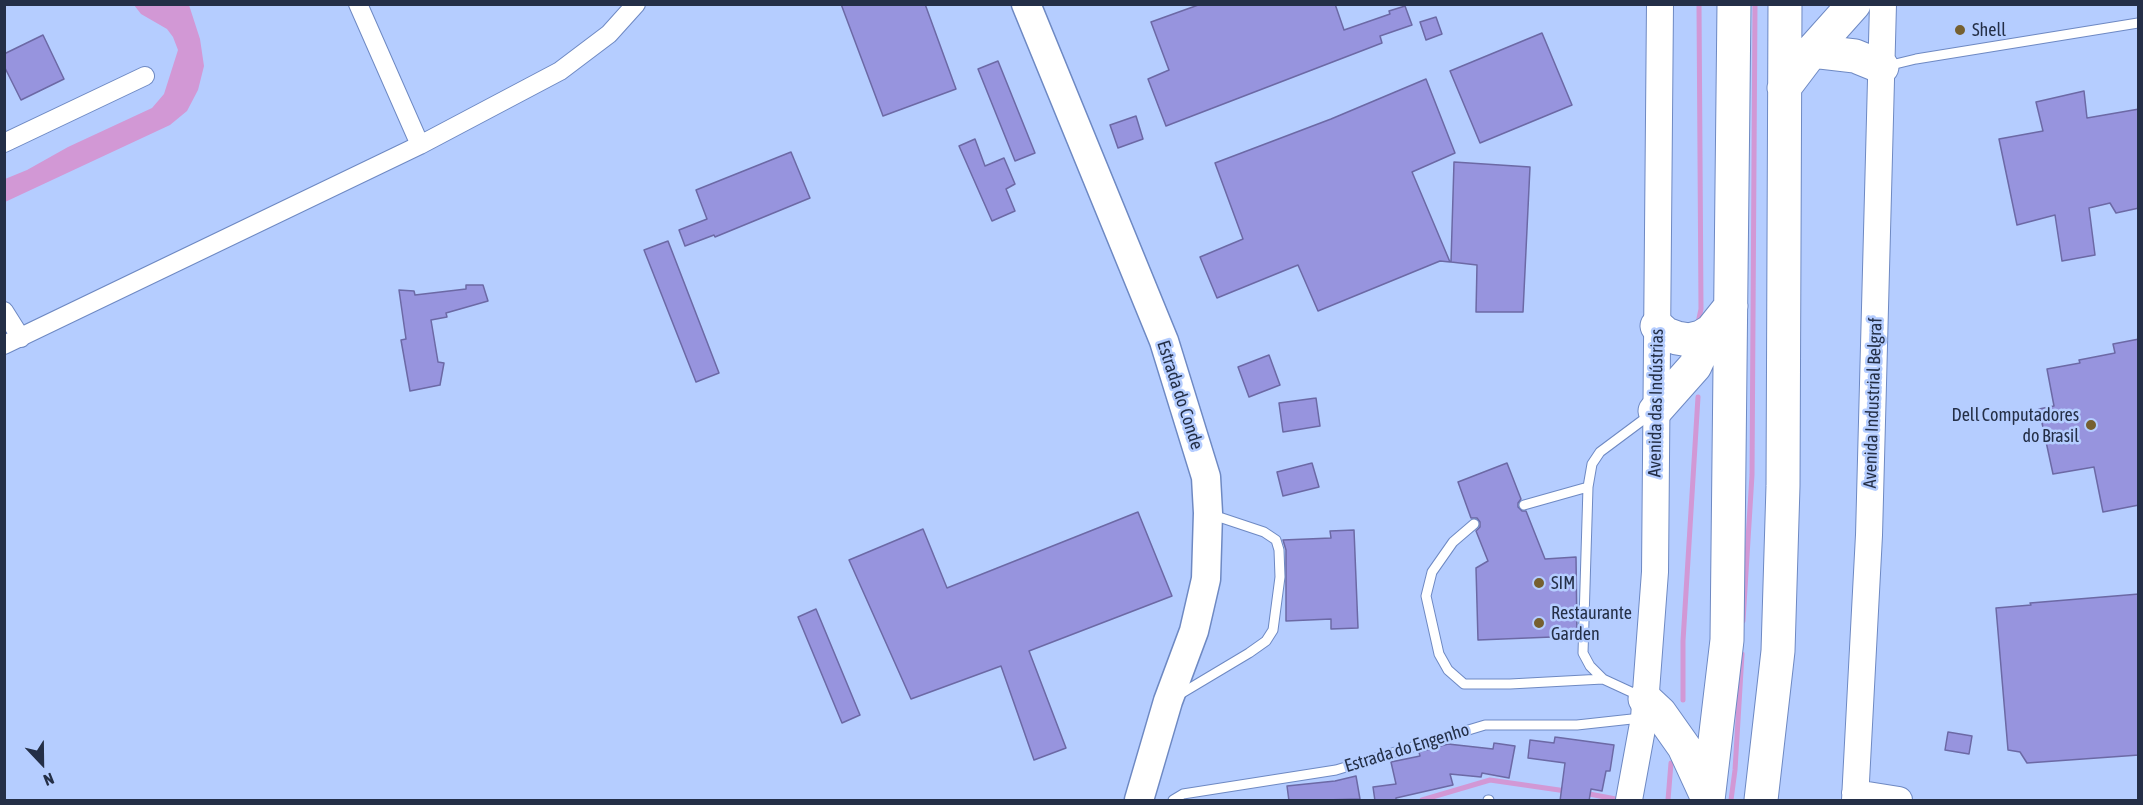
<!DOCTYPE html>
<meta charset="utf-8">
<style>
body{margin:0}
#map{position:relative;width:2143px;height:805px;overflow:hidden;background:#b5cdff;font-family:"Asap Condensed",sans-serif}
canvas{display:block}
.frame{position:absolute;inset:0;border:6px solid #242f47;pointer-events:none}
.north{position:absolute;left:12px;top:733px;width:60px;height:60px;-webkit-text-stroke:4px #b5cdff;paint-order:stroke;rotate:158deg;font-size:16px;font-weight:700;line-height:24px;text-align:center;color:#242f47}
.north::after{content:'';display:block;margin:auto;width:21px;height:27px;background:#242f47;clip-path:polygon(50% 0,100% 100%,50% 72%,0 100%)}
</style>
<div id="map">
<canvas width="2143" height="805"></canvas>
<div class="frame"></div>
<div class="north">N</div>
</div>
<script>
const ctx = document.querySelector('canvas').getContext('2d');
ctx.lineJoin = 'round';
function fill(path, color) { ctx.fillStyle = color; ctx.fill(path, 'evenodd'); }
const poly = rows => new Path2D(rows.map(r => 'M' + r).join(''));
function stroke(path, color, width, dash) { ctx.strokeStyle = color; ctx.lineWidth = width; ctx.lineCap = dash ? 'butt' : 'round'; ctx.setLineDash(dash || []); ctx.stroke(path); }
function drawText(font, color, halo, rows, align = 'center') {
  ctx.font = font + ' "Asap Condensed",sans-serif'; ctx.lineWidth = 5; ctx.setLineDash([]); ctx.textBaseline = 'middle'; ctx.strokeStyle = halo; ctx.fillStyle = color; for (const [text, x, y, turn = 0] of rows) {
    ctx.save(); ctx.translate(x, y); ctx.rotate((+turn || 0) * Math.PI / 180); ctx.textAlign = isNaN(turn) ? turn : align; if (halo) ctx.strokeText(text, 0, 0); ctx.fillText(text, 0, 0); ctx.restore();
  }
}
fill(poly([
 [134,5,189,5,200,39,204,66,198,90,187,111,170,125,5,202,5,179,27,170,68,147,152,108,164,94,178,50,173,37,167,29,141,14]
]), '#d298d5');
stroke(poly([
 [1698,323,1701,309,1699,4],
 [1743,621,1752,475,1755,4],
 [1683,700,1683,641,1698,397],
 [1584,793,1621,800],
 [1422,800,1490,780,1566,791],
 [1668,800,1671,763],
 [1731,800,1735,770,1742,654]
]), '#d298d5', 5);
const building = poly([
 [841,4,925,4,956,89,883,116,841,4],
 [1201,4,1335,4,1344,30,1390,14,1389,11,1405,6,1412,25,1380,36,1382,43,1166,126,1148,79,1169,70,1151,22,1201,4],
 [1436,17,1442,34,1426,40,1420,22,1436,17],
 [1542,33,1572,105,1480,143,1450,71,1542,33],
 [43,35,64,79,21,100,4,66,4,54,43,35],
 [998,61,1035,153,1015,161,978,69,998,61],
 [1426,79,1455,153,1412,172,1450,262,1440,261,1318,311,1298,265,1217,298,1200,257,1243,239,1215,163,1331,119,1426,79],
 [2084,91,2087,118,2139,109,2139,208,2116,213,2110,203,2089,208,2095,255,2062,261,2055,215,2017,225,1999,139,2043,131,2036,102,2084,91],
 [1136,116,1143,139,1118,148,1110,125,1136,116],
 [975,139,985,166,1004,158,1015,184,1006,189,1015,211,992,221,959,146,975,139],
 [791,152,810,198,715,237,714,235,685,246,679,230,707,219,696,190,791,152],
 [1454,162,1530,167,1523,312,1476,312,1477,265,1451,262,1454,162],
 [668,241,719,373,696,382,644,250,668,241],
 [466,285,483,285,488,301,446,313,447,317,431,320,438,362,444,363,440,385,410,391,401,340,406,339,399,290,414,291,415,295,466,289,466,285],
 [2139,339,2139,505,2103,512,2094,467,2053,474,2039,409,2054,406,2047,369,2080,363,2079,360,2115,353,2113,344,2139,339],
 [1269,355,1280,385,1249,397,1238,367,1269,355],
 [1316,398,1320,426,1283,432,1279,403,1316,398],
 [1312,463,1319,487,1283,496,1277,472,1312,463],
 [1507,463,1521,499,1518,503,1518,507,1522,511,1526,511,1545,559,1576,557,1577,636,1478,640,1476,568,1488,561,1476,531,1480,527,1480,522,1477,518,1471,518,1458,482,1507,463],
 [1138,512,1172,596,1029,651,1066,748,1034,760,1001,666,911,699,849,560,923,529,947,588,1138,512],
 [1354,530,1358,628,1331,629,1331,619,1286,621,1286,550,1283,540,1331,538,1330,531,1354,530],
 [2139,594,2139,755,2027,763,2020,752,2008,750,1996,608,2031,605,2030,603,2139,594],
 [816,609,860,715,842,723,798,617,816,609],
 [1948,732,1972,736,1969,754,1945,750,1948,732],
 [1555,737,1614,745,1610,771,1606,771,1602,791,1591,789,1589,801,1560,801,1565,763,1528,758,1530,740,1554,743,1555,737],
 [1494,743,1515,746,1509,778,1482,773,1481,777,1450,774,1453,785,1396,798,1396,801,1375,801,1373,787,1396,784,1391,762,1420,756,1419,752,1448,744,1493,749,1494,743],
 [1356,776,1360,799,1289,801,1287,786,1335,781,1356,776]
]);
fill(building, '#9794de');
stroke(building, '#6c69a5', 1.5);
const lane = poly([
 [1887,66,1916,59,2138,23],
 [1524,505,1588,487],
 [1474,524,1453,542,1432,572,1426,596,1439,654,1448,670,1464,684,1510,684,1603,679],
 [1177,696,1249,653,1266,641,1273,630,1280,577,1279,550,1276,540,1264,532,1213,515],
 [1642,697,1603,679,1590,666,1583,653,1588,487,1592,464,1600,452,1651,414],
 [1173,800,1183,794,1336,770,1485,725,1577,725,1641,718],
 [1488,800,1489,800]
]);
const street = poly([
 [358,4,420,145],
 [4,143,145,76],
 [4,311,21,338],
 [4,345,420,145,560,71,609,34,636,4]
]);
const secondary = poly([
 [1855,793,1899,800],
 [1629,800,1644,718,1655,572,1660,4],
 [1855,800,1869,535,1883,4]
]);
const primary = poly([
 [1026,4,1164,341,1206,477,1208,513,1206,579,1194,631,1168,701,1139,800]
]);
const highway = poly([
 [1812,51,1855,56,1882,67],
 [1784,88,1812,51,1854,4],
 [1657,326,1666,334,1677,338,1689,340,1701,337,1711,331],
 [1655,411,1695,366,1711,331,1731,306],
 [1645,699,1660,713,1684,747,1708,799],
 [1708,800,1727,640,1734,4],
 [1761,800,1778,651,1783,486,1785,4]
]);
stroke(lane, '#6e89c3', 11);
stroke(street, '#6e89c3', 20);
stroke(secondary, '#6e89c3', 28);
stroke(primary, '#6e89c3', 31);
stroke(highway, '#6e89c3', 35);
stroke(lane, '#fff', 9);
stroke(street, '#fff', 18);
stroke(secondary, '#fff', 26);
stroke(primary, '#fff', 28);
stroke(highway, '#fff', 33);
for (const [x, y, r, color] of [
 [1960,30,6,"#766030"],
 [2091,425,6,"#766030"],
 [1539,583,6,"#766030"],
 [1539,623,6,"#766030"]
]) { const dot = new Path2D(); dot.arc(x, y, r, 0, 2 * Math.PI); ctx.fillStyle = color; ctx.fill(dot); stroke(dot, '#b5cdff', 2); }
drawText('18px', '#242f47', '#b5cdff', [
 ["Shell",1972,30],
 ["Dell Computadores",2079,415,"right"],
 ["do Brasil",2079,436,"right"],
 ["SIM",1551,583],
 ["Restaurante",1551,613],
 ["Garden",1551,634]
], 'left');
drawText('18px', '#242f47', '#b5cdff', [
 ["Estrada do Conde",1180,395,72],
 ["Avenida das Indústrias",1656,403,-89],
 ["Avenida Industrial Belgraf",1873,403,-88],
 ["Estrada do Engenho",1407,748,-17]
]);
</script>
